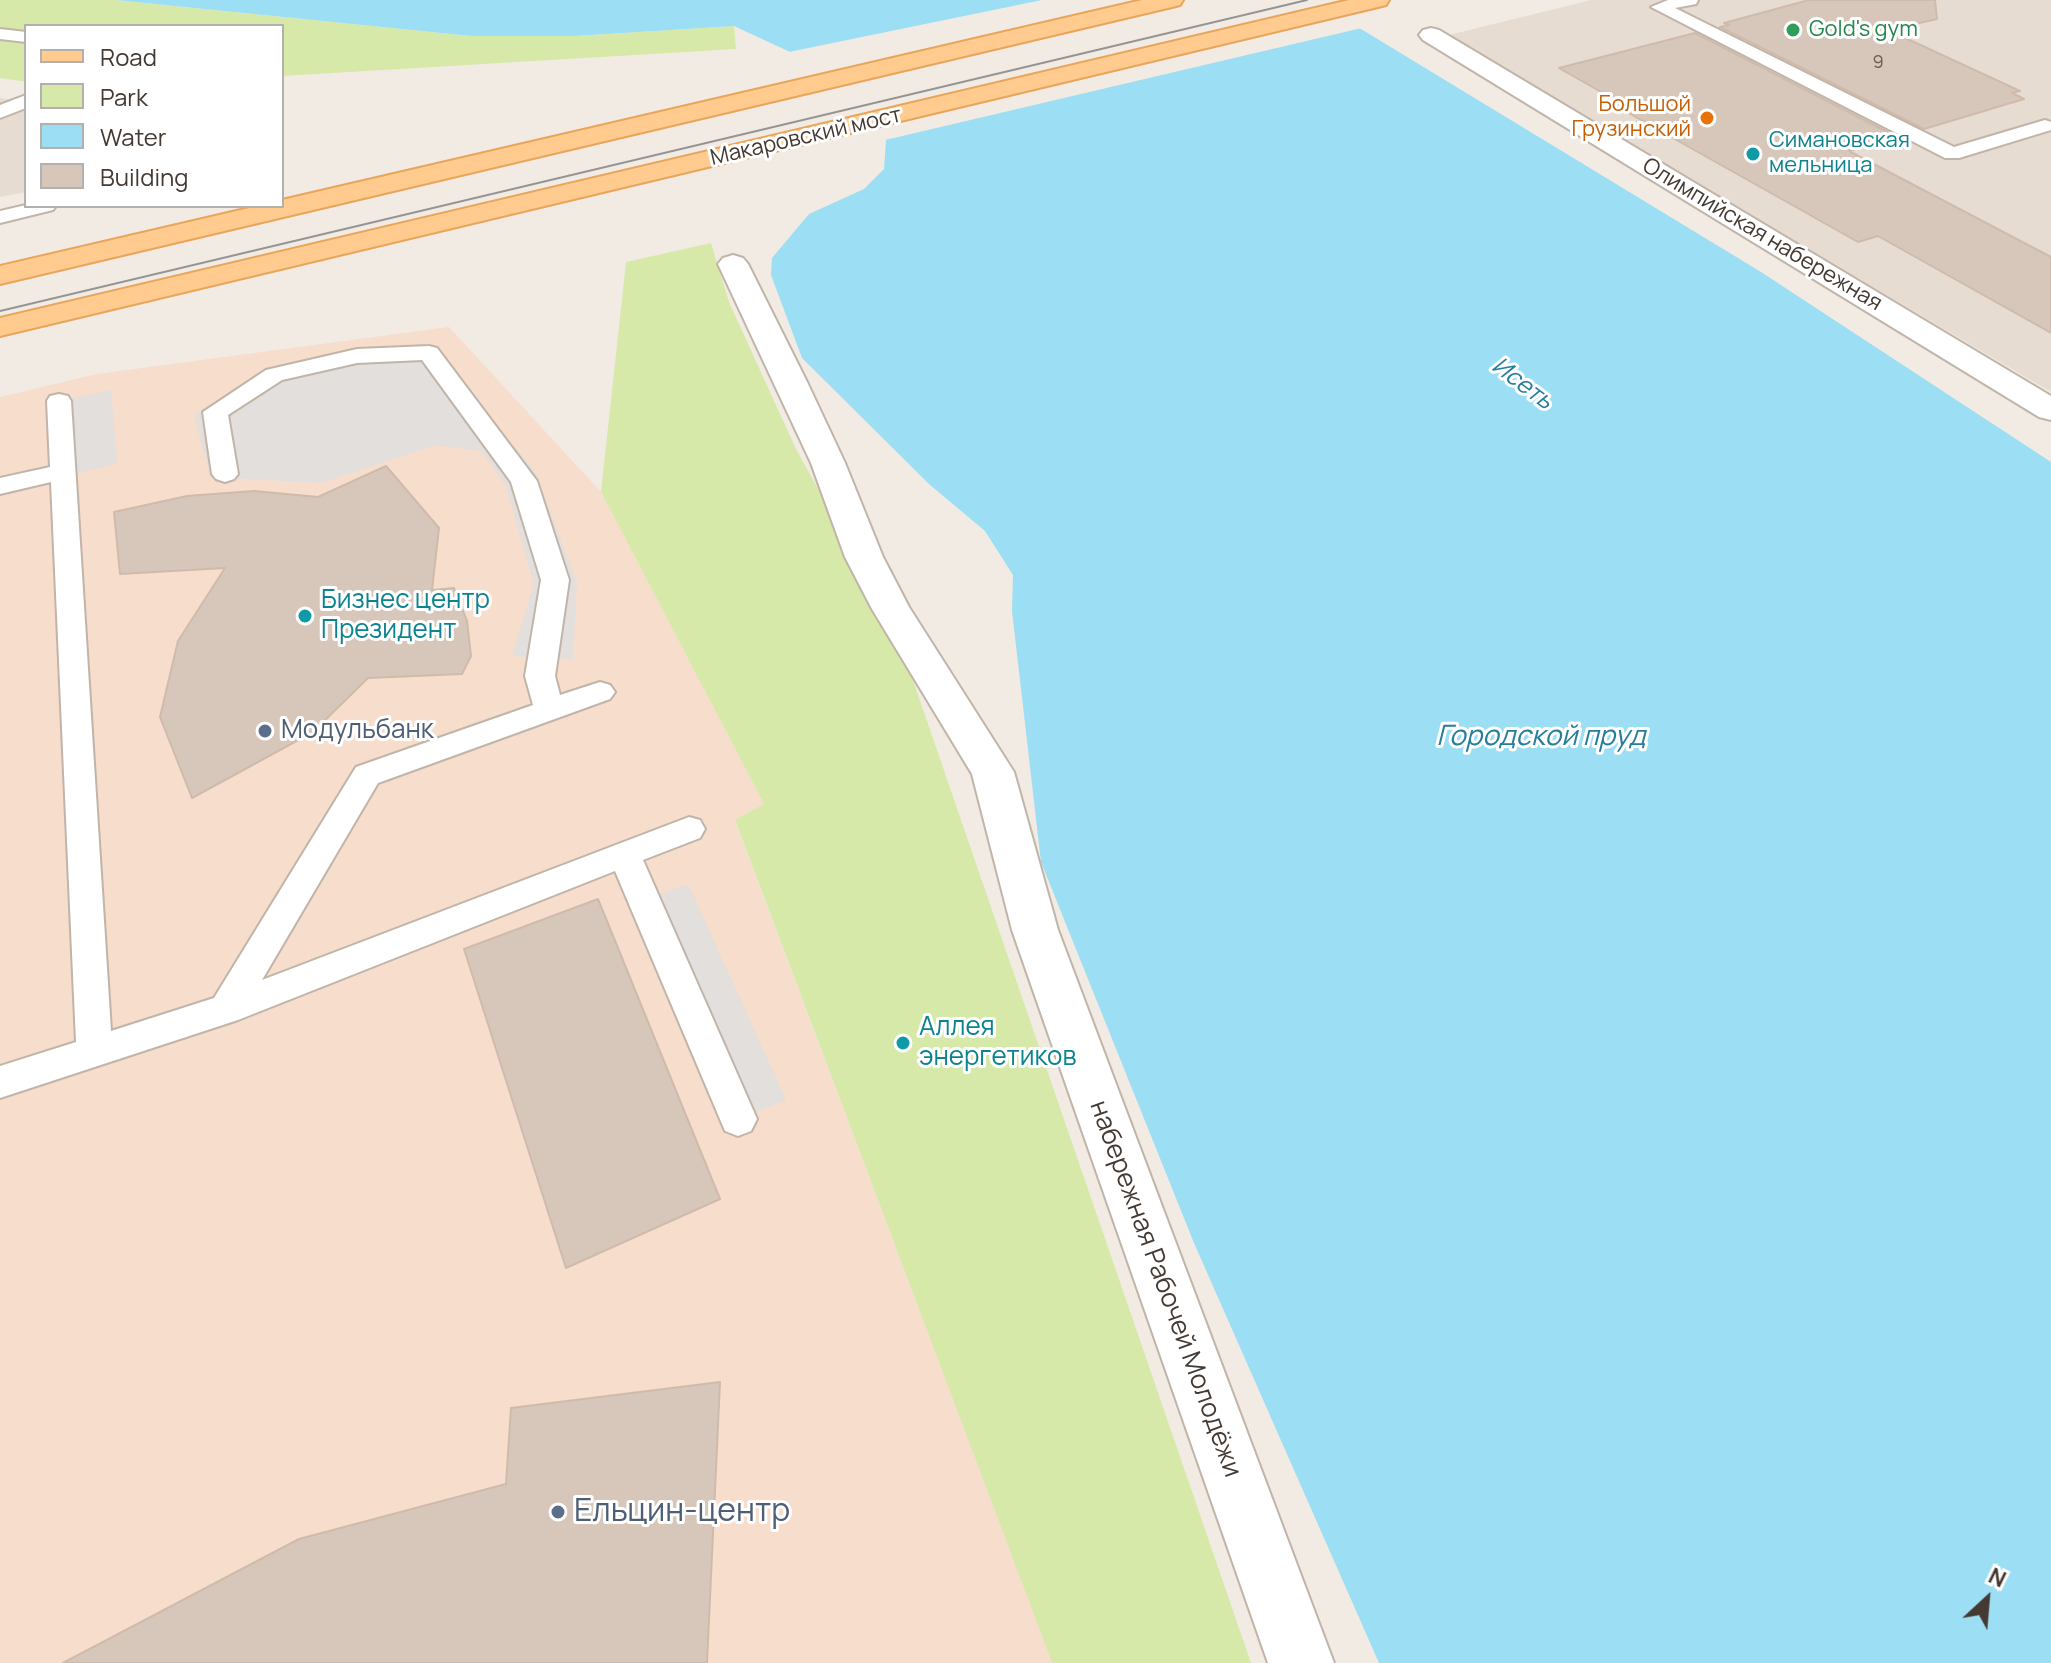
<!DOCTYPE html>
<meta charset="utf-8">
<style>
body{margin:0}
#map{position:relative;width:2051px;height:1663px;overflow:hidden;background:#f2ebe3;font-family:Manrope,sans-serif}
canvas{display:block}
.legend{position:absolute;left:24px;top:24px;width:260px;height:184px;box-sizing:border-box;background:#fff;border:2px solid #b4b0ad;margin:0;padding:10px 14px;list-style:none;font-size:24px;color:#443a33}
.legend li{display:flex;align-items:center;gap:16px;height:40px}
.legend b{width:40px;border:2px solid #b4b0ad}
.north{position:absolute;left:1947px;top:1559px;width:80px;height:80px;-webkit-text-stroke:6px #fff;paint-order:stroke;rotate:26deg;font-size:22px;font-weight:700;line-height:32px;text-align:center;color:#443a33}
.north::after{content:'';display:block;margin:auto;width:28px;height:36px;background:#443a33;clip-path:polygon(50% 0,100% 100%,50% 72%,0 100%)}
</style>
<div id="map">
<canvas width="2051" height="1663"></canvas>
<ul class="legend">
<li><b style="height:10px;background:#ffcb8f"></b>Road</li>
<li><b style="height:22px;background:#d7e9a9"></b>Park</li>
<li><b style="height:22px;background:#9cdef3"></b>Water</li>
<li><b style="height:22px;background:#d7c7bb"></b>Building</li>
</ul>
<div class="north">N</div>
</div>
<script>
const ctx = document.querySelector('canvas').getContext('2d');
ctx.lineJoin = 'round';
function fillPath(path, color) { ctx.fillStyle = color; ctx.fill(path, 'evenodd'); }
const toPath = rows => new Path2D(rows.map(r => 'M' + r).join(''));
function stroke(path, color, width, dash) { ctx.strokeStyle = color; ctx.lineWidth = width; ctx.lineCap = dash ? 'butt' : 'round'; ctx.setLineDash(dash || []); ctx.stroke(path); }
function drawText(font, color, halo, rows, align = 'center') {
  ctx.font = font + ' Manrope,sans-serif'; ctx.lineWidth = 6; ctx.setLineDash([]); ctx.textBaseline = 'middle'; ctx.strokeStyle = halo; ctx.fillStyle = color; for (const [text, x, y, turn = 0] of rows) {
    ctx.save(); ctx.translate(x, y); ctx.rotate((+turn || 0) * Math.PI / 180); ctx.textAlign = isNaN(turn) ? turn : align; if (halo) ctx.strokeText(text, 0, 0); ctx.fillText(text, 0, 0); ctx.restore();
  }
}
const residential = toPath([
 [1591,0,2051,0,2051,392,1445,36],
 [0,98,26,102,26,192,0,197]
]);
const commercial = toPath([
 [449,327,601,492,764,804,735,821,1052,1663,0,1663,0,397,97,374]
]);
const green = toPath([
 [0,0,116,0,471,36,575,36,734,26,736,49,282,76,282,26,26,26,26,81,21,81,0,78],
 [711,243,729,302,796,449,895,628,1251,1663,1052,1663,735,820,764,804,601,492,626,262]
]);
const parking = toPath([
 [432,349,535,471,577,583,573,659,512,656,534,584,506,486,481,451,436,445,321,483,211,477,194,415,274,369],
 [111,390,117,464,63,476,59,401],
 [688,884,786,1100,753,1113,658,895]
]);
const water = toPath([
 [116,0,1322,0,1361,29,1761,272,2051,462,2051,1663,1379,1663,1194,1243,1041,862,1012,611,1013,575,985,531,929,484,802,358,771,275,772,258,809,214,864,189,884,169,886,140,790,52,734,26,575,36,471,36]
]);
const pier = toPath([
 [1042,0,1329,0,1366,27,881,141,784,53]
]);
const building = toPath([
 [1809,0,1935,0,1937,19,1888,30,2020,91,2012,93,2024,99,1924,129,1720,27,1729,25,1724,23,1809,0],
 [1695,33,1897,137,1849,151,2051,257,2051,333,1878,236,1858,242,1625,111,1631,109,1559,68,1695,33],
 [386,466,439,528,432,590,454,588,467,621,471,656,462,674,368,678,313,732,192,798,160,717,178,641,225,568,120,574,114,512,187,496,254,491,318,497,386,466],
 [598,899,720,1199,566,1268,464,949,598,899],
 [720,1382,707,1663,63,1663,299,1539,506,1484,511,1408,720,1382]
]);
const service = toPath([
 [1668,0,1698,0,1696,4,1675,8,1954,147,2045,120,2051,122,2051,130,1959,158,1945,158,1651,7,1668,0],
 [0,29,26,32,26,42,0,39,0,29],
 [26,95,26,108,0,118,0,105,26,95],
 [26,205,56,206,53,210,0,223,0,211,26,205],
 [429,346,437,348,537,481,569,580,555,676,560,695,600,682,610,685,615,692,610,699,378,783,262,980,689,817,700,820,705,829,700,838,643,860,757,1119,751,1131,738,1136,725,1131,615,871,238,1020,0,1098,0,1066,76,1042,51,482,0,494,0,478,50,467,47,401,50,396,59,394,68,396,71,401,111,1031,214,998,356,767,533,705,525,676,541,580,511,482,422,360,357,363,282,380,228,415,238,474,234,479,225,482,216,479,212,474,203,412,266,370,357,349,429,346]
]);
const pedestrian = toPath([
 [1431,28,1439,30,2051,396,2051,420,2039,417,1423,40,1419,35,1423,30,1431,28],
 [733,255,743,258,748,264,808,384,845,463,883,557,909,607,1014,772,1058,930,1334,1663,1268,1663,1012,930,972,774,872,609,845,557,811,463,718,264,723,258,733,255]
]);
const primary = toPath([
 [1142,0,1183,0,1180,5,1172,7,0,284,0,266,258,206,282,206,282,200,1142,0],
 [1349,0,1389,0,1386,5,1378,7,0,336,0,318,1349,0]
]);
const tram = toPath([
 [0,311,1307,0]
]);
const markers = [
 [1793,30,8,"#2e9e5b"],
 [1707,118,8,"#e8710a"],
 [1753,154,8,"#0f9aa8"],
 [305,616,8,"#0f9aa8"],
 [265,731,8,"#5c6f8a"],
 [903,1043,8,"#0f9aa8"],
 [558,1512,8,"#5c6f8a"]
];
const farNumbernames = [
 ["9",1878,63]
];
const farLeisurenames = [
 ["Gold's gym",1809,30]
];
const farFoodnames = [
 ["Большой",1691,105],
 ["Грузинский",1691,130]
];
const farStreetnames = [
 ["Макаровский мост",806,137,-13],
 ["Олимпийская набережная",1762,235,31]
];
const farCulturenames = [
 ["Симановская",1769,141],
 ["мельница",1769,166]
];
const farWaternames = [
 ["Исеть",1522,384,37]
];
const cultureNames = [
 ["Бизнес центр",321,601],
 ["Президент",321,631],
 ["Аллея",919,1028],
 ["энергетиков",919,1058]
];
const serviceNames = [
 ["Модульбанк",281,731]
];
const streetNames = [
 ["набережная Рабочей Молодёжи",1165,1289,70]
];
const waterNames = [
 ["Городской пруд",1541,737]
];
const nearServicenames = [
 ["Ельцин-центр",574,1512]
];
fillPath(residential, '#e7dcd1');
fillPath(commercial, '#f6ddcc');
fillPath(green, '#d7e9a9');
fillPath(parking, '#e2dfdc');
fillPath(water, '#9cdef3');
fillPath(pier, '#f2ebe3');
fillPath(building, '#d7c7bb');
stroke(building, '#cfbbab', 2);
stroke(service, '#c1b4a8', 4);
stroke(pedestrian, '#c1b4a8', 4);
stroke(primary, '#e8a55b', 4);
fillPath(service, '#fff');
fillPath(pedestrian, '#fff');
fillPath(primary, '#ffcb8f');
stroke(tram, '#949494', 2);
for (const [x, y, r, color] of markers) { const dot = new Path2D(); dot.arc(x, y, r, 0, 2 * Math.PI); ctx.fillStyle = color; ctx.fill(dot); stroke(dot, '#fff', 3); }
drawText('18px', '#695d55', null, farNumbernames);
drawText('22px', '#27864d', '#fff', farLeisurenames, 'left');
drawText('22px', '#c56008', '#fff', farFoodnames, 'right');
drawText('22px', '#443a33', '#fff', farStreetnames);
drawText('22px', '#0d838f', '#fff', farCulturenames, 'left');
drawText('italic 24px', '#257e9c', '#fff', farWaternames);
drawText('26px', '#0d838f', '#fff', cultureNames, 'left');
drawText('26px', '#4e5e75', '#fff', serviceNames, 'left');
drawText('26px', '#443a33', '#fff', streetNames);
drawText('italic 28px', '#257e9c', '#fff', waterNames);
drawText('32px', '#4e5e75', '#fff', nearServicenames, 'left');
</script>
